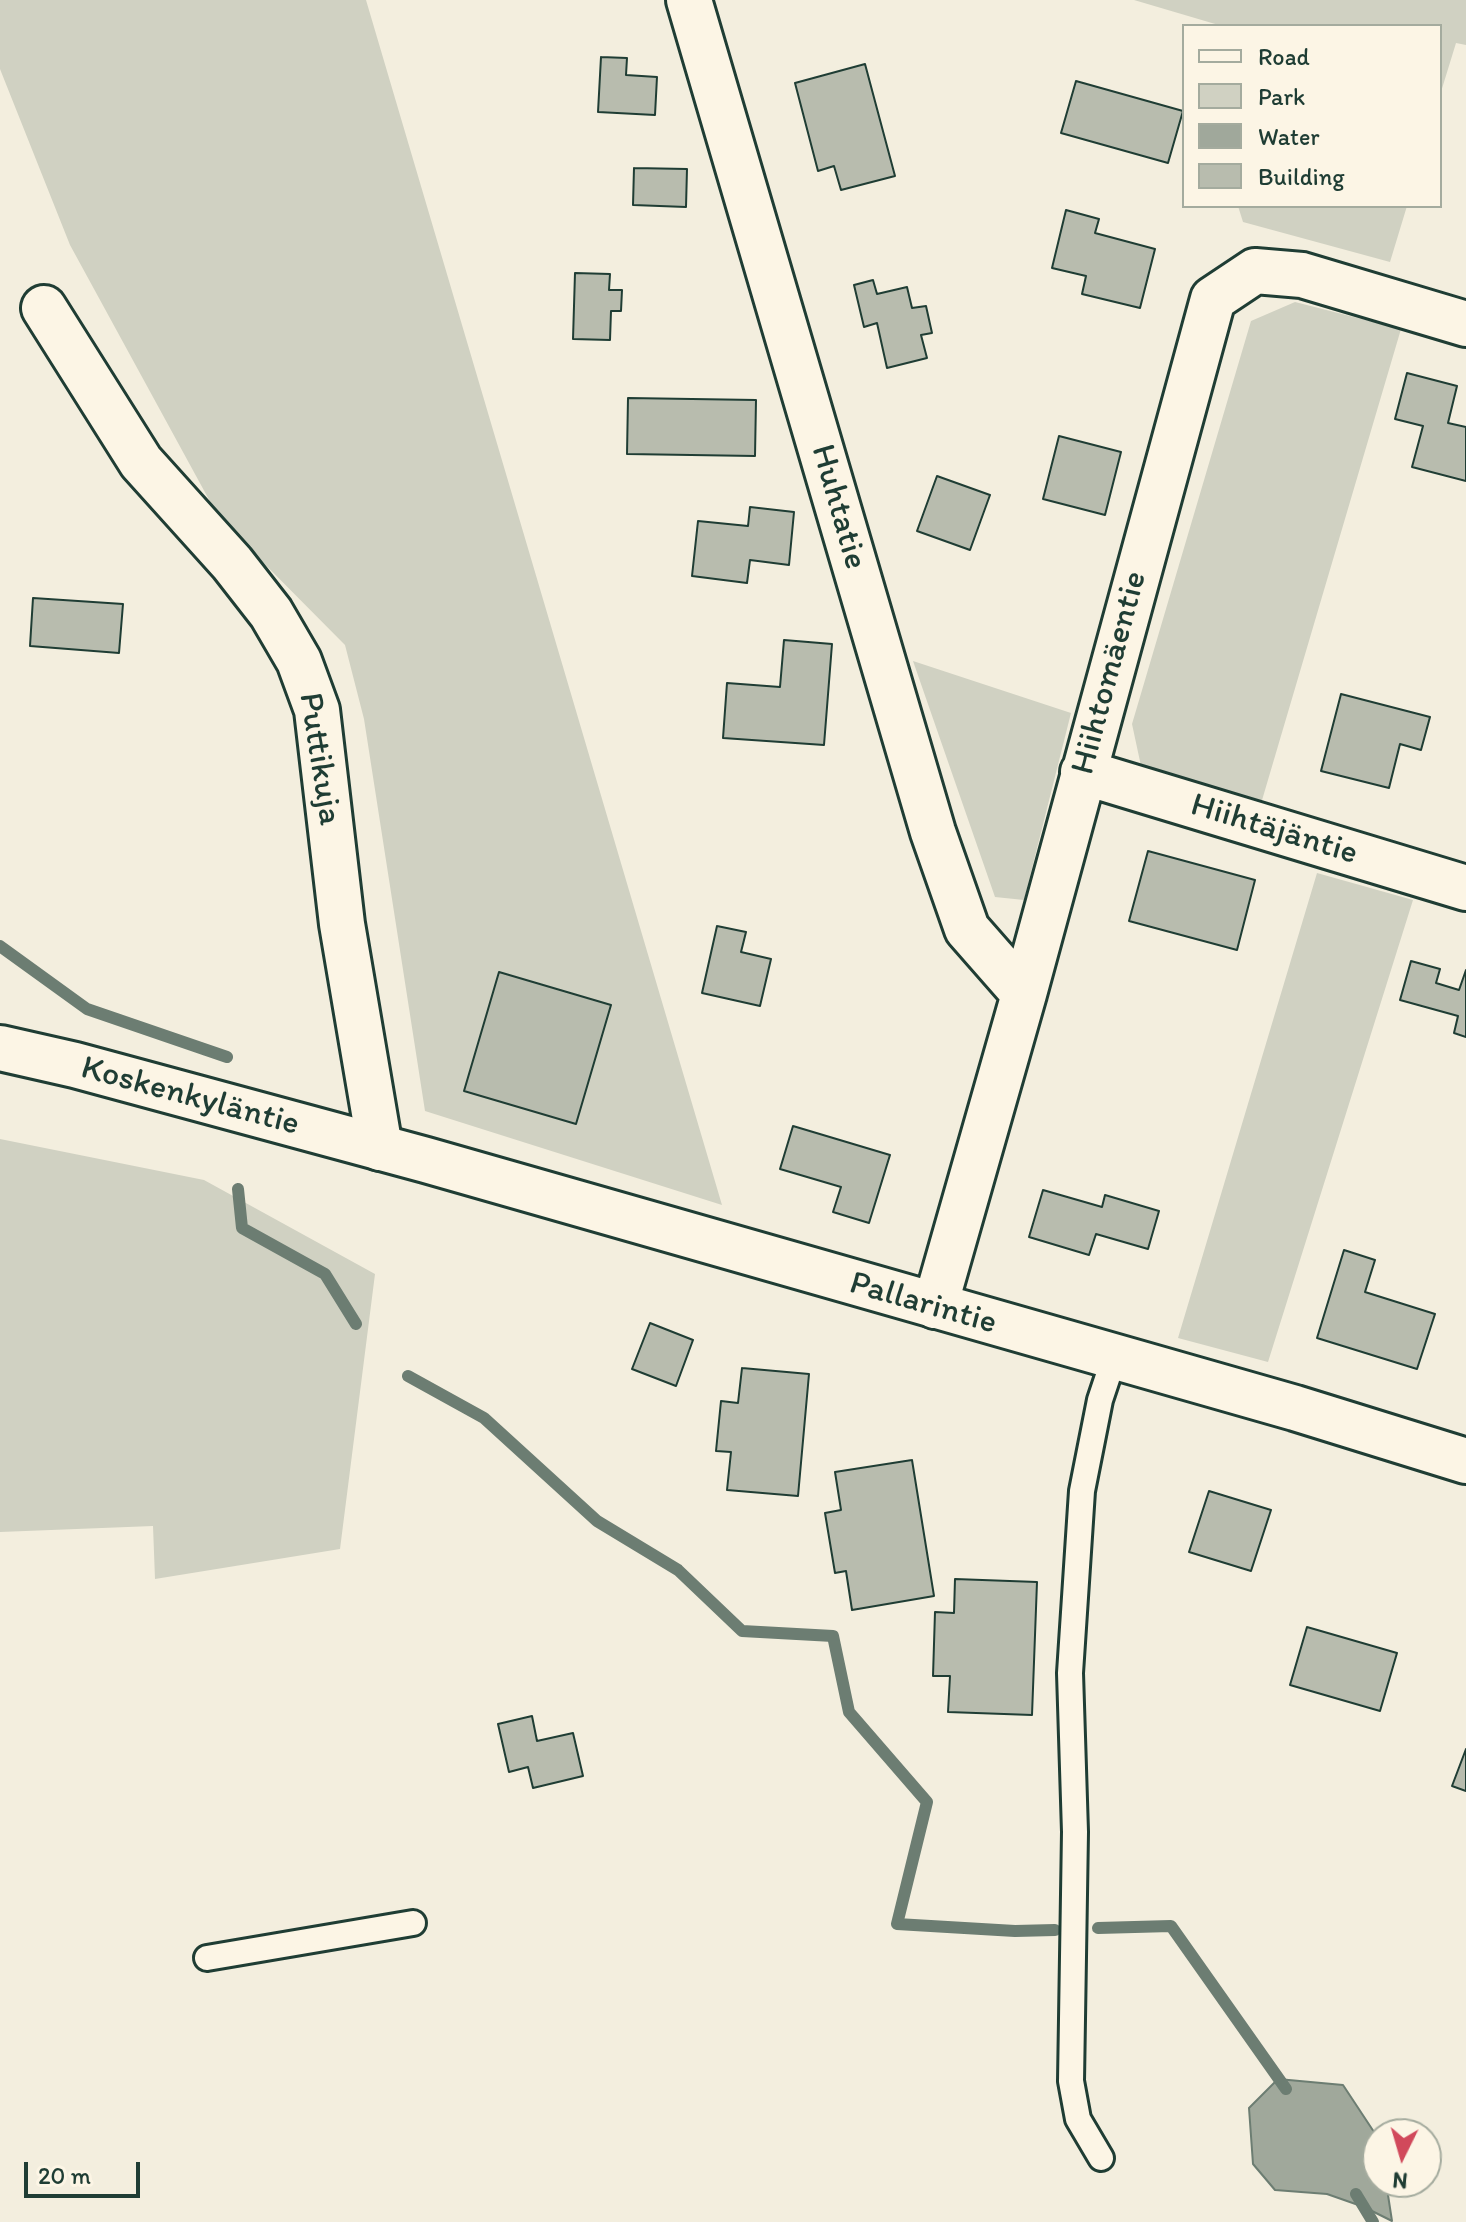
<!DOCTYPE html>
<meta charset="utf-8">
<style>
body{margin:0}
#map{position:relative;width:1466px;height:2222px;overflow:hidden;background:#f3eede;font-family:Itim,sans-serif}
canvas{display:block}
.legend{position:absolute;left:1182px;top:24px;width:260px;height:184px;box-sizing:border-box;background:#fcf5e5;border:2px solid #a4ab9e;margin:0;padding:10px 14px;list-style:none;font-size:24px;color:#1f3d34}
.legend li{display:flex;align-items:center;gap:16px;height:40px}
.legend b{width:40px;border:2px solid #a4ab9e}
.north{position:absolute;left:1362px;top:2118px;width:80px;height:80px;box-sizing:border-box;background:#fcf5e5;border:2px solid #a4ab9e;border-radius:50%;rotate:185deg;font-size:22px;font-weight:700;line-height:32px;text-align:center;color:#1f3d34}
.north::after{content:'';display:block;margin:auto;width:28px;height:36px;background:#d1495b;clip-path:polygon(50% 0,100% 100%,50% 72%,0 100%)}
.scale{position:absolute;left:24px;top:2162px;width:116px;height:36px;box-sizing:border-box;border:4px solid #1f3d34;border-top:0;padding-left:10px;font-size:24px;line-height:28px;white-space:nowrap;color:#1f3d34;-webkit-text-stroke:6px #fcf5e5;paint-order:stroke}
</style>
<div id="map">
<canvas width="1466" height="2222"></canvas>
<ul class="legend">
<li><b style="height:10px;background:#fcf5e5"></b>Road</li>
<li><b style="height:22px;background:#d0d1c2"></b>Park</li>
<li><b style="height:22px;background:#a0a89b"></b>Water</li>
<li><b style="height:22px;background:#b8bcae"></b>Building</li>
</ul>
<div class="north">N</div>
<div class="scale">20 m</div>
</div>
<script>
const ctx = document.querySelector('canvas').getContext('2d');
ctx.lineJoin = 'round';
function fillPath(path, color) { ctx.fillStyle = color; ctx.fill(path, 'evenodd'); }
const toPath = rows => new Path2D(rows.map(r => 'M' + r).join(''));
function stroke(path, color, width, dash) { ctx.strokeStyle = color; ctx.lineWidth = width; ctx.lineCap = dash ? 'butt' : 'round'; ctx.setLineDash(dash || []); ctx.stroke(path); }
function drawText(font, color, halo, rows, align = 'center') {
  ctx.font = font + ' Itim,sans-serif'; ctx.lineWidth = 8; ctx.setLineDash([]); ctx.textBaseline = 'middle'; ctx.strokeStyle = halo; ctx.fillStyle = color; for (const [text, x, y, turn = 0] of rows) {
    ctx.save(); ctx.translate(x, y); ctx.rotate((+turn || 0) * Math.PI / 180); ctx.textAlign = isNaN(turn) ? turn : align; if (halo) ctx.strokeText(text, 0, 0); ctx.fillText(text, 0, 0); ctx.restore();
  }
}
const green = toPath([
 [0,0,366,0,722,1205,425,1111,364,719,345,645,219,518,70,245,0,69],
 [1134,0,1466,0,1466,45,1456,43,1440,95,1440,26,1222,26],
 [1238,206,1407,206,1390,262,1243,222],
 [1295,302,1401,329,1260,807,1141,766,1132,724,1251,321],
 [913,661,1071,713,1024,900,995,897],
 [1317,873,1413,900,1268,1362,1178,1338],
 [0,1139,204,1180,375,1274,340,1549,155,1579,153,1526,0,1532]
]);
const water = toPath([
 [1278,2079,1343,2085,1378,2138,1378,2182,1386,2182,1392,2221,1364,2207,1327,2194,1275,2190,1253,2164,1249,2108,1278,2079]
]);
const stream = toPath([
 [0,946,87,1009,227,1057],
 [238,1189,242,1228,325,1274,356,1324],
 [408,1376,484,1418,597,1521,678,1570,742,1631,833,1636,849,1712,927,1802,897,1924,1015,1931,1055,1930],
 [1098,1928,1171,1926,1286,2089],
 [1356,2194,1373,2222]
]);
const building = toPath([
 [601,57,627,58,626,75,657,77,655,115,598,112,601,57],
 [865,64,895,176,841,190,834,166,818,171,795,83,865,64],
 [1076,81,1183,111,1168,163,1061,133,1076,81],
 [634,168,687,169,686,207,633,205,634,168],
 [1066,210,1099,219,1095,233,1155,249,1140,308,1082,294,1086,276,1052,268,1066,210],
 [575,273,610,274,609,290,622,290,621,311,611,311,610,340,573,339,575,273],
 [873,280,877,294,907,287,912,308,926,306,932,333,921,335,927,358,887,368,877,323,864,327,854,285,873,280],
 [1407,373,1457,386,1448,423,1466,427,1466,481,1412,467,1423,426,1395,419,1407,373],
 [628,398,756,400,755,456,627,454,628,398],
 [1059,436,1121,452,1105,515,1043,499,1059,436],
 [937,476,990,495,970,550,917,531,937,476],
 [750,507,794,512,789,565,750,560,747,583,692,576,698,521,748,526,750,507],
 [33,598,123,604,119,653,30,646,33,598],
 [784,640,832,644,824,745,723,738,727,683,780,687,784,640],
 [1341,694,1430,717,1421,750,1400,744,1389,788,1321,771,1341,694],
 [1148,851,1255,880,1237,950,1129,921,1148,851],
 [717,926,746,932,741,952,771,959,760,1006,702,993,717,926],
 [1411,961,1440,969,1436,983,1459,990,1466,970,1466,1037,1454,1033,1458,1016,1400,1000,1411,961],
 [499,972,611,1005,576,1124,464,1091,499,972],
 [793,1126,890,1155,869,1223,833,1212,841,1187,780,1169,793,1126],
 [1043,1190,1102,1207,1105,1195,1159,1211,1148,1249,1096,1234,1089,1255,1029,1237,1043,1190],
 [1344,1250,1375,1260,1365,1292,1435,1314,1417,1369,1317,1338,1344,1250],
 [650,1323,693,1340,676,1386,632,1369,650,1323],
 [742,1368,809,1374,798,1496,727,1490,731,1452,716,1451,721,1401,738,1403,742,1368],
 [912,1460,934,1596,852,1610,846,1571,835,1573,825,1513,841,1510,835,1472,912,1460],
 [1209,1491,1271,1510,1251,1571,1189,1552,1209,1491],
 [955,1579,1037,1582,1032,1715,948,1712,950,1676,933,1676,935,1612,954,1613,955,1579],
 [1307,1627,1397,1653,1380,1711,1290,1685,1307,1627],
 [532,1716,537,1741,573,1733,583,1776,533,1788,528,1767,509,1772,498,1724,532,1716],
 [1466,1749,1466,1791,1452,1786,1466,1749]
]);
const service = toPath([
 [207,1958,413,1923],
 [1101,2158,1078,2119,1071,2081,1075,1832,1070,1673,1082,1491,1100,1400,1114,1358]
]);
const minor = toPath([
 [689,0,933,832,967,929,1024,994],
 [44,308,141,462,232,563,271,613,299,661,317,710,342,924,380,1148],
 [1083,772,1466,888],
 [935,1306,1024,994,1213,299,1255,271,1302,275,1466,324]
]);
const tertiary = toPath([
 [0,1048,75,1065,426,1160,1295,1408,1466,1461]
]);
const streetNames = [
 ["Huhtatie",838,507,74],
 ["Hiihtomäentie",1110,673,-75],
 ["Puttikuja",319,759,81],
 ["Hiihtäjäntie",1274,830,17],
 ["Koskenkyläntie",190,1097,15],
 ["Pallarintie",923,1304,16]
];
fillPath(green, '#d0d1c2');
fillPath(water, '#a0a89b');
stroke(water, '#6c7d72', 2);
stroke(stream, '#6c7d72', 12);
fillPath(building, '#b8bcae');
stroke(building, '#1f3d34', 2);
stroke(service, '#1f3d34', 30);
stroke(minor, '#1f3d34', 50);
stroke(tertiary, '#1f3d34', 50);
stroke(service, '#fcf5e5', 24);
stroke(minor, '#fcf5e5', 44);
stroke(tertiary, '#fcf5e5', 44);
drawText('34px', '#1f3d34', '#fcf5e5', streetNames);
</script>
